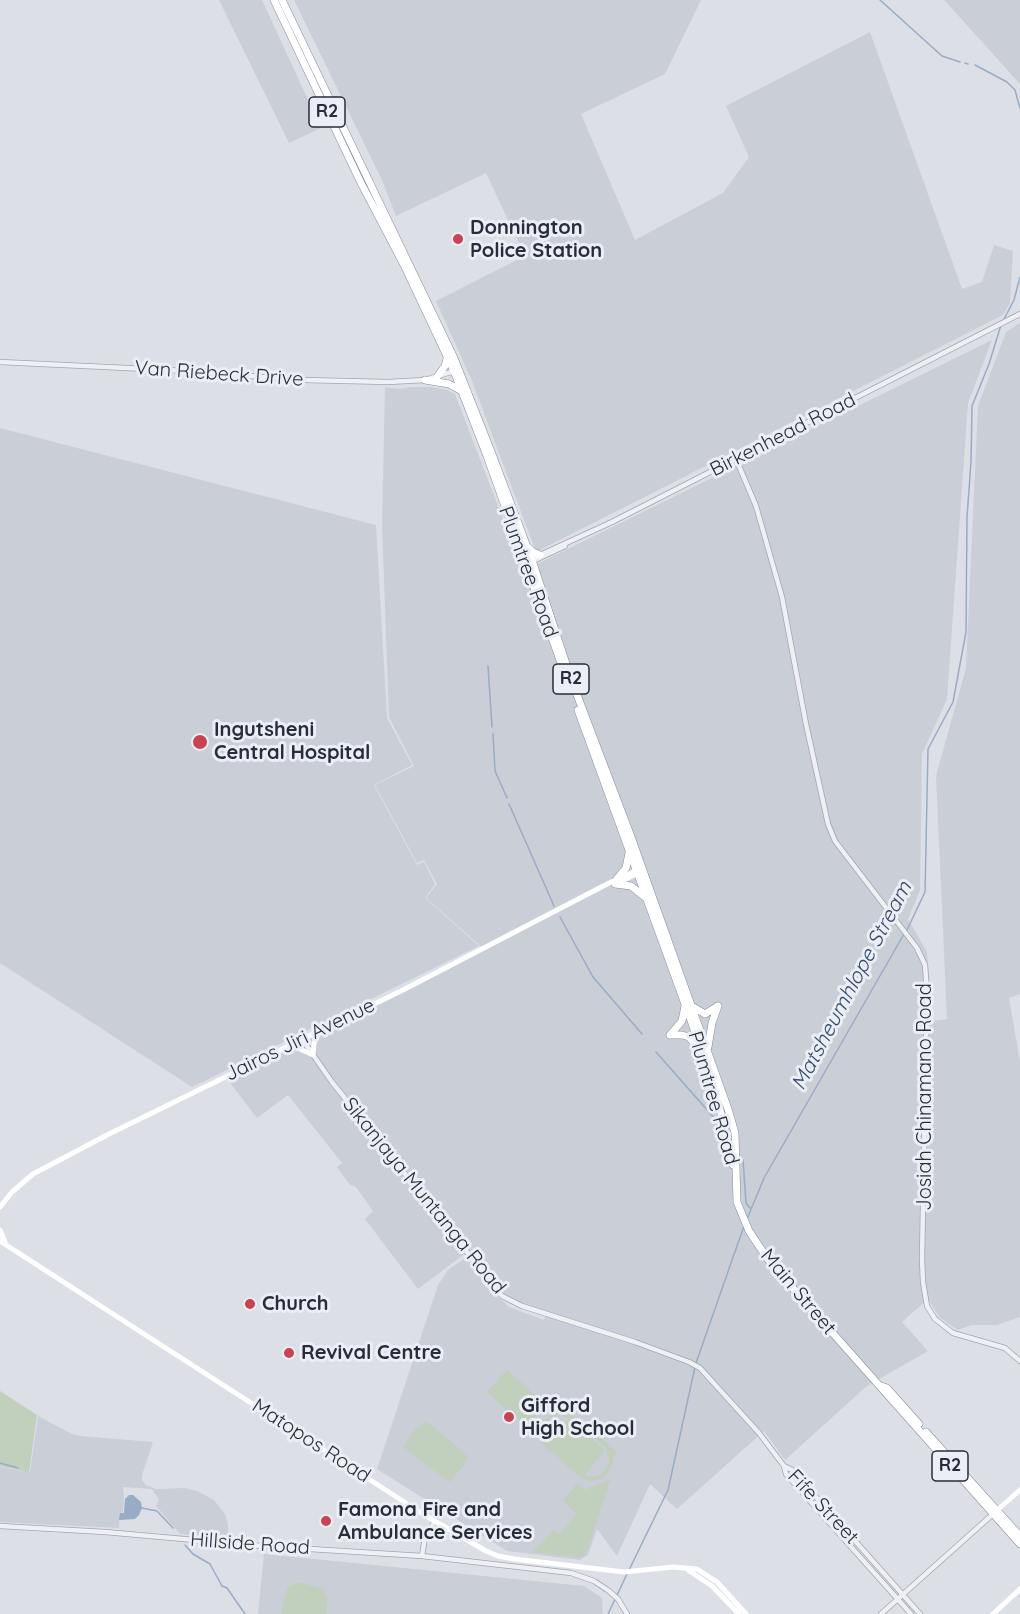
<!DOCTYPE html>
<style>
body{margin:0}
canvas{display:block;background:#dcdfe6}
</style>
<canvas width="1020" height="1614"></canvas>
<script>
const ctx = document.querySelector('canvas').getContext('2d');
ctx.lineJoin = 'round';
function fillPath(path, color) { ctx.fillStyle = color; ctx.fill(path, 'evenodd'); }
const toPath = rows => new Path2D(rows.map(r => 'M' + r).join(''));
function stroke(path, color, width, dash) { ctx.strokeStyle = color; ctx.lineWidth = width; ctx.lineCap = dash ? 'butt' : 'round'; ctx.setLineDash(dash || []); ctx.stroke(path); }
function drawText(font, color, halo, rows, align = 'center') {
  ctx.font = font + ' Quicksand,sans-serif'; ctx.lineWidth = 6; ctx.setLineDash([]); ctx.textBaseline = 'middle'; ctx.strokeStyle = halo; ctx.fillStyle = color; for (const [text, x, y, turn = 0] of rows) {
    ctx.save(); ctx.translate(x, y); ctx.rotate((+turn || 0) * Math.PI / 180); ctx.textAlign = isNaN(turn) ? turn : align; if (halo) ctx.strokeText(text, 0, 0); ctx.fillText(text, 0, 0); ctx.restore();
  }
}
const built = toPath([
 [219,0,262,0,321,128,289,143],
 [294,0,701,0,665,74,581,114,635,240,723,193,749,157,726,106,870,32,962,289,982,282,994,245,1013,251,1010,303,1003,315,536,552,472,381,436,301,525,256,486,173,396,216,382,180],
 [944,0,1020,0,1020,84,946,2],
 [1020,323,1020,994,1009,998,1020,1062,1020,1317,997,1325,971,1325,958,1330,940,1318,928,1299,902,1322,928,1351,867,1386,785,1460,764,1431,677,1509,650,1484,617,1556,597,1529,588,1555,580,1560,507,1551,377,1469,438,1285,448,1270,464,1259,468,1260,497,1296,509,1307,544,1320,547,1313,526,1307,502,1294,467,1252,418,1289,365,1219,373,1211,356,1187,350,1185,337,1167,342,1163,288,1095,257,1118,228,1080,485,950,426,898,437,884,424,860,417,863,375,785,414,766,389,717,382,525,385,387,398,389,411,387,432,387,447,390,455,394,523,571,992,340,968,403,947,699,922,754,920,890,908,919,927,952,933,1021,947,1019,936,776,966,668,978,406,1006,332],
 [0,428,376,525,387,718,412,765,374,785,417,865,424,862,435,884,425,898,479,946,192,1087,0,963],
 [38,1416,72,1434,80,1436,153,1442,142,1475,142,1480,146,1485,156,1489,185,1488,197,1491,214,1500,225,1514,228,1525,229,1539,180,1534,156,1506,159,1500,152,1489,123,1487,124,1499,123,1512,120,1513,119,1528,0,1522,0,1467,30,1472],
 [264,1554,584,1586,602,1598,603,1614,258,1614]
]);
const green = toPath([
 [507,1370,546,1405,526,1427,487,1392],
 [0,1391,37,1415,29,1472,0,1466],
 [568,1410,617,1452,615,1456,613,1455,613,1462,609,1472,601,1479,591,1481,581,1478,542,1444,539,1434,543,1421,552,1414],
 [559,1415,570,1418,606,1448,609,1462,602,1474,594,1477,584,1476,605,1450,569,1419,546,1444,543,1434,545,1425,550,1418],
 [426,1421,468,1456,465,1464,449,1482,403,1447,416,1429],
 [611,1479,586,1554,578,1557,533,1552,554,1530,559,1534,577,1514,563,1501,577,1484,584,1490],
 [298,1582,323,1589,327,1598,326,1614,281,1614,288,1587]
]);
const water = toPath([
 [129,1495,133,1495,141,1502,142,1508,139,1515,135,1519,119,1520,120,1513,124,1513,125,1499]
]);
const stream = toPath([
 [880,0,942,56,960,62],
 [965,63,968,64],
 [975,65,1007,82,1015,90,1020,108],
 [1003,321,1014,300,1020,277],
 [488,666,492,727],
 [493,734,495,771,507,798],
 [509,804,554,906],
 [560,917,593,977,642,1034],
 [907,930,925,892,928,749,953,702,966,632,967,517,971,462,972,406,989,364,1001,325],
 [656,1052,716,1120,722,1134],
 [743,1160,746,1203,751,1209],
 [747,1219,764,1178,904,934],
 [696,1363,744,1226],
 [0,1463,18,1468],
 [142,1508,157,1511,173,1528],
 [185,1545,193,1554,210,1564,222,1586,227,1588,245,1614],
 [629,1570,668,1490,695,1367],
 [608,1614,627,1574]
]);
const tertiary = toPath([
 [0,362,169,370,303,380,388,382,425,380,454,371],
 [736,459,756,506,782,597,806,724,828,824,835,841,917,948,925,965,927,992,922,1259,923,1282,927,1306,935,1319,953,1333,1005,1348,1020,1361],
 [532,560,540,555,612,522,1020,314],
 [535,560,565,546],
 [302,1039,332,1082,502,1296,522,1306,635,1342,689,1362,700,1368,759,1433,784,1466,786,1474,911,1614],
 [784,1466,792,1470,920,1614],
 [0,1526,105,1532,262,1546,422,1556,571,1573,594,1581,609,1591,618,1599,627,1614],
 [422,1556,425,1537,435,1521],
 [881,1614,993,1514]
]);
const secondary = toPath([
 [616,884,638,873],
 [287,1047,298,1048,313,1055,314,1043,321,1028],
 [0,1207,12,1192,33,1174,109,1134,403,990,611,882,633,872,638,873],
 [0,1230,5,1242],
 [0,1241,426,1516,486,1551,498,1556,514,1559,624,1572,673,1567,697,1569,717,1582,746,1614],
 [994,1513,1020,1490],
 [688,1570,712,1586,739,1614],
 [993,1614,1020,1589]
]);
const trunk = toPath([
 [274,0,361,183,405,267,454,371,487,456,565,674],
 [282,0,454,358,492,454,532,560,571,679,630,834,728,1109,735,1133,737,1202,749,1231,767,1258,782,1276,1020,1544],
 [437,377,445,366,447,359],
 [425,380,449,384,460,390],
 [528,547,533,552,540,555],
 [578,710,693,1026,718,1101,733,1165],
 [616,880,626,868,629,853],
 [615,884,631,886,646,898],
 [693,1007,705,1014,718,1006],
 [670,1035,682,1035,689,1037,697,1047],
 [670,1035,682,1021,685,1006],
 [708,1047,712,1023,718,1006],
 [881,1386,887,1388,919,1424],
 [926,1432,1020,1536]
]);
const markers = [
 [458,239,6,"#c84453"],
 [200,742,8,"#c84453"],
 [250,1304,6,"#c84453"],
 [289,1353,6,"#c84453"],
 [509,1417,6,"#c84453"],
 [326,1521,6,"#c84453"]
];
const shields = [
 [327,112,36],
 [571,679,36],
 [950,1466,36]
];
const shieldNames = [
 ["R2",327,112],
 ["R2",571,679],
 ["R2",950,1466]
];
const poiNames = [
 ["Donnington",470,228],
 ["Police Station",470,251],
 ["Ingutsheni",214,730],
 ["Central Hospital",214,753],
 ["Church",262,1304],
 ["Revival Centre",301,1353],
 ["Gifford",521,1406],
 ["High School",521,1429],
 ["Famona Fire and",338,1510],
 ["Ambulance Services",338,1533]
];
const streetNames = [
 ["Van Riebeck Drive",219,374,4],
 ["Birkenhead Road",783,435,-27],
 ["Plumtree Road",528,572,70],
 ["Jairos Jiri Avenue",300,1040,-26],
 ["Josiah Chinamano Road",925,1097,-90],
 ["Plumtree Road",713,1098,74],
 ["Sikanjaya Muntanga Road",424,1196,51],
 ["Main Street",798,1292,50],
 ["Matopos Road",311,1441,33],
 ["Fife Street",823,1507,47],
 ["Hillside Road",250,1544,4]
];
const waterNames = [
 ["Matsheumhlope Stream",852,986,-62]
];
fillPath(built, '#caced7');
fillPath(green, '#c1cfbd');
fillPath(water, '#98acc5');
stroke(stream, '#98acc5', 1.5);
stroke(tertiary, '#a2a6af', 6);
stroke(trunk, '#848c9b', 8);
stroke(tertiary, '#eef0f4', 4.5);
stroke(secondary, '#fff', 5);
stroke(trunk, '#fff', 7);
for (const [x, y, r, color] of markers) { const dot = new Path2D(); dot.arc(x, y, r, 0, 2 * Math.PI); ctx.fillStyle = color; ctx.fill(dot); stroke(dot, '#ebeef4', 2); }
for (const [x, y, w] of shields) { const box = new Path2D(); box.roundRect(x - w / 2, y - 15, w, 30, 4.5); ctx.fillStyle = '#ebeef4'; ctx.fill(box); stroke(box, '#272d3b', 1.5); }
drawText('bold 18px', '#272d3b', null, shieldNames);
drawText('bold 20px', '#272d3b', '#ebeef4', poiNames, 'left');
drawText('20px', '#272d3b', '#ebeef4', streetNames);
drawText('italic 21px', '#334a6d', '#ebeef4', waterNames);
</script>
